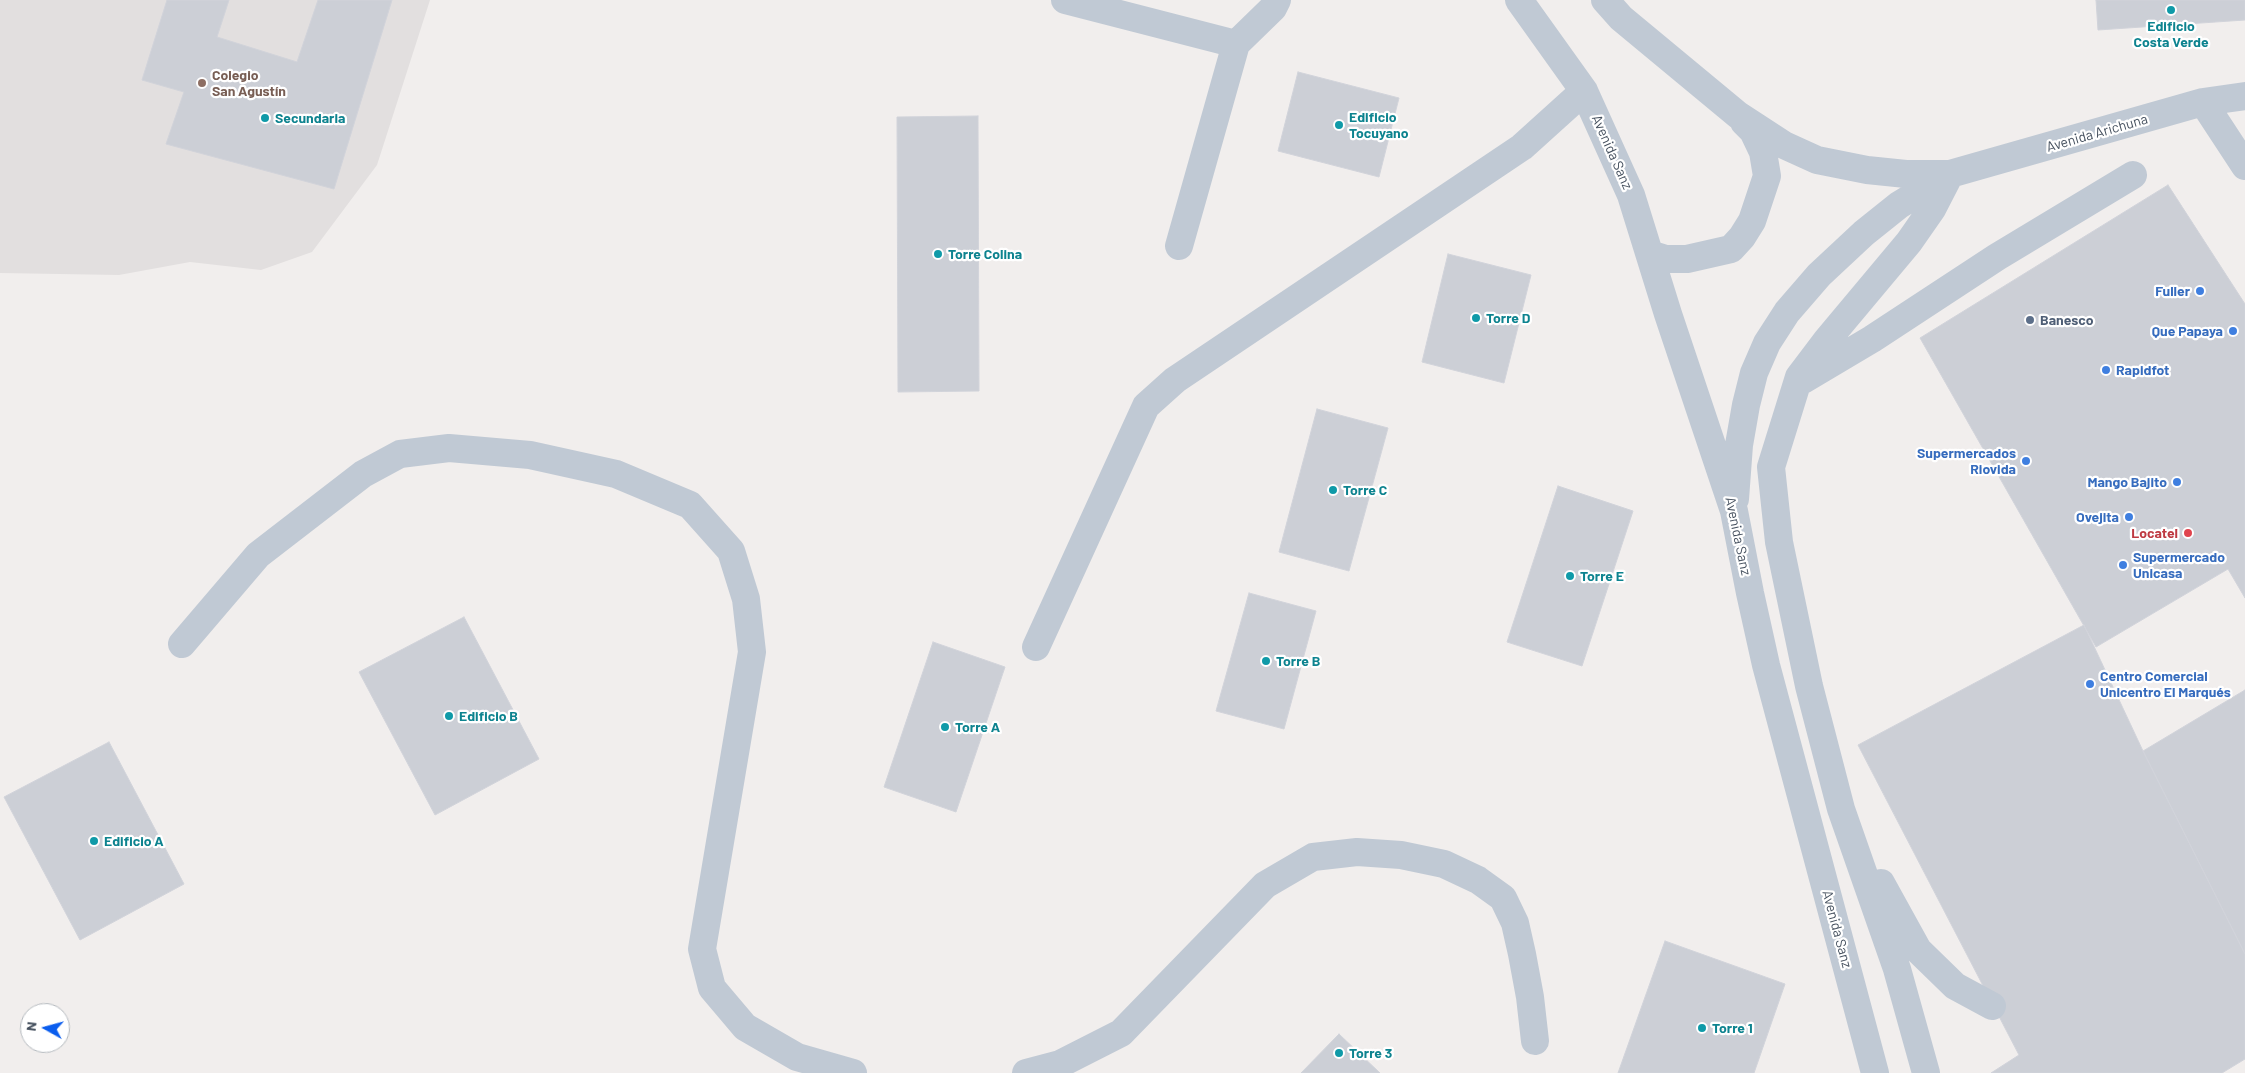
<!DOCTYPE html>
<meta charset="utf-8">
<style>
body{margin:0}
#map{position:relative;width:2245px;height:1073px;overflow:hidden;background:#f1eeed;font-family:Barlow,sans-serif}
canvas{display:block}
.north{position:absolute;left:20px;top:1003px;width:50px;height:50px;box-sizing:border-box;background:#fff;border:1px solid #b4b9be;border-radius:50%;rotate:277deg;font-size:14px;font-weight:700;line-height:20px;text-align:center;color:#444f5d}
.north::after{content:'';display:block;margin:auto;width:18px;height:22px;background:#0a5dee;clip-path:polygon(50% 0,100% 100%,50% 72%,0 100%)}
</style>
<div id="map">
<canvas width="2245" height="1073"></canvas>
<div class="north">N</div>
</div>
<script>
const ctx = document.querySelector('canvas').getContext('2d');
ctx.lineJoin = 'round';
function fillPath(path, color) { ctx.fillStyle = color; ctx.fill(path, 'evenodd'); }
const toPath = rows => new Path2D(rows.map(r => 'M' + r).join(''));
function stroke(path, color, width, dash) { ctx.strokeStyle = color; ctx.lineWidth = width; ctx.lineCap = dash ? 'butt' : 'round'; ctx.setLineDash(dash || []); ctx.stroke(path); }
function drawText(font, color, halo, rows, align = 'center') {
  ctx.font = font + ' Barlow,sans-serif'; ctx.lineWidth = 4.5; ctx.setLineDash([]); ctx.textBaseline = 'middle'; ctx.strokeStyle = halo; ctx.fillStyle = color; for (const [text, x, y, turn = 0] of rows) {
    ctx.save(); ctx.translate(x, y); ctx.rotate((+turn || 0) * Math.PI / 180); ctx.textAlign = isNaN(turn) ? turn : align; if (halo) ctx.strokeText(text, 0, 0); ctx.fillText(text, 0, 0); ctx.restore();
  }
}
const education = toPath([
 [0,0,430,0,377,165,312,252,261,270,190,262,119,275,0,273]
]);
const building = toPath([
 [167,0,229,0,217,37,297,62,318,0,392,0,334,189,166,144,184,92,142,80,167,0],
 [2096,0,2245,0,2245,20,2098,30,2096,0],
 [1298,72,1399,98,1379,177,1278,151,1298,72],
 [978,116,979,391,898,392,897,117,978,116],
 [2168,185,2245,304,2245,598,2228,569,2096,647,1920,338,2168,185],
 [1448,254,1531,275,1504,383,1422,362,1448,254],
 [1317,409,1388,428,1349,571,1279,552,1317,409],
 [1558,486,1633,511,1582,666,1507,642,1558,486],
 [1249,593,1316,611,1284,729,1216,711,1249,593],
 [464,617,539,759,435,815,359,672,464,617],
 [2084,625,2143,751,2245,954,2245,1059,2222,1073,1991,1073,2019,1055,1858,745,2084,625],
 [933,642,1005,667,956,812,884,787,933,642],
 [2245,690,2245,954,2143,751,2245,690],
 [109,742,184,884,80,940,4,797,109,742],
 [1665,941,1785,984,1754,1073,1618,1073,1665,941],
 [1339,1034,1380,1073,1301,1073,1339,1034]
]);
const minor = toPath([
 [1065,0,1236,44],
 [1519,0,1584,91,1631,195,1668,314,1734,511,1750,593,1766,665,1875,1073],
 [1605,0,1621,18,1738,115,1784,145,1817,160,1867,170,1906,174,1950,174,2203,102,2245,96],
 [2203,102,2245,166],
 [1179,246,1236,44,1273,8,1277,0],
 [1650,254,1666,259,1687,259,1731,249,1742,237,1752,221,1767,176,1763,152,1753,131,1744,122],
 [1803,380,1872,339,1997,257,2133,175],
 [1735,499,1739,445,1746,405,1754,373,1767,343,1787,312,1819,275,1864,233,1899,205,1950,174],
 [182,644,258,555,363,474,400,454,449,448,530,455,616,474,690,505,731,551,746,599,752,652,702,949,712,988,745,1027,797,1057,853,1073],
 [1036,647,1146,406,1175,380,1522,147,1584,91],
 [1881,883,1918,950,1955,986,1992,1006],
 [1026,1073,1060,1064,1121,1033,1265,885,1313,857,1357,852,1401,855,1444,864,1478,880,1503,898,1515,923,1522,954,1530,997,1535,1041],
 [1926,1073,1897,969,1841,809,1809,686,1779,542,1771,467,1799,377,1827,340,1909,242,1932,209,1950,174]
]);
const markers = [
 [2171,10,5,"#0f9aa8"],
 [202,83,5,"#8d6e63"],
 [265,118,5,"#0f9aa8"],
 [1339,125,5,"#0f9aa8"],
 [938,254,5,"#0f9aa8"],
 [2200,291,5,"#3f7fe0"],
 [1476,318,5,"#0f9aa8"],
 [2030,320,5,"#5c6f8a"],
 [2233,331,5,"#3f7fe0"],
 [2106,370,5,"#3f7fe0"],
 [2026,461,5,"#3f7fe0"],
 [2177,482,5,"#3f7fe0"],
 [1333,490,5,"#0f9aa8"],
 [2129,517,5,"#3f7fe0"],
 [2188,533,5,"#e0444e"],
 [2123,565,5,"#3f7fe0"],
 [1570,576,5,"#0f9aa8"],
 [1266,661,5,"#0f9aa8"],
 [2090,684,5,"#3f7fe0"],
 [449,716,5,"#0f9aa8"],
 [945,727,5,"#0f9aa8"],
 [94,841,5,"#0f9aa8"],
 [1702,1028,5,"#0f9aa8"],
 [1339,1053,5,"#0f9aa8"]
];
const cultureNames = [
 ["Edificio",2171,26,"center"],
 ["Costa Verde",2171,42,"center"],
 ["Edificio",1349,117],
 ["Tocuyano",1349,133],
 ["Secundaria",275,118],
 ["Torre Colina",948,254],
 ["Torre D",1486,318],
 ["Torre C",1343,490],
 ["Torre E",1580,576],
 ["Torre B",1276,661],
 ["Edificio B",459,716],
 ["Torre A",955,727],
 ["Edificio A",104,841],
 ["Torre 1",1712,1028],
 ["Torre 3",1349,1053]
];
const educationNames = [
 ["Colegio",212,75],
 ["San Agustín",212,91]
];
const streetNames = [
 ["Avenida Arichuna",2097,133,-16],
 ["Avenida Sanz",1612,152,66],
 ["Avenida Sanz",1738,536,78],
 ["Avenida Sanz",1837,929,75]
];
const shopNames = [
 ["Fuller",2190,291],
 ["Que Papaya",2223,331],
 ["Rapidfot",2116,370,"left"],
 ["Supermercados",2016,453],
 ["Riovida",2016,469],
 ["Mango Bajito",2167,482],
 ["Ovejita",2119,517],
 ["Supermercado",2133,557,"left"],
 ["Unicasa",2133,573,"left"],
 ["Centro Comercial",2100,676,"left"],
 ["Unicentro El Marqués",2100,692,"left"]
];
const serviceNames = [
 ["Banesco",2040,320]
];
const healthNames = [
 ["Locatel",2178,533]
];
fillPath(education, '#e2dfdf');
fillPath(building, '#cccfd6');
stroke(building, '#d1d3da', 1);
stroke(minor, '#c0c9d4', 28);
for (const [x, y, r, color] of markers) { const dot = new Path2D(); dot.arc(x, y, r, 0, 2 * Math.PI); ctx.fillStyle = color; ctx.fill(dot); stroke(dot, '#fff', 2); }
drawText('bold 14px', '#0d838f', '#fff', cultureNames, 'left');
drawText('bold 14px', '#785e54', '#fff', educationNames, 'left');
drawText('14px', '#444f5d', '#fff', streetNames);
drawText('bold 14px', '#366cbe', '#fff', shopNames, 'right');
drawText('bold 14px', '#4e5e75', '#fff', serviceNames, 'left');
drawText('bold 14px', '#be3a42', '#fff', healthNames, 'right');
</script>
